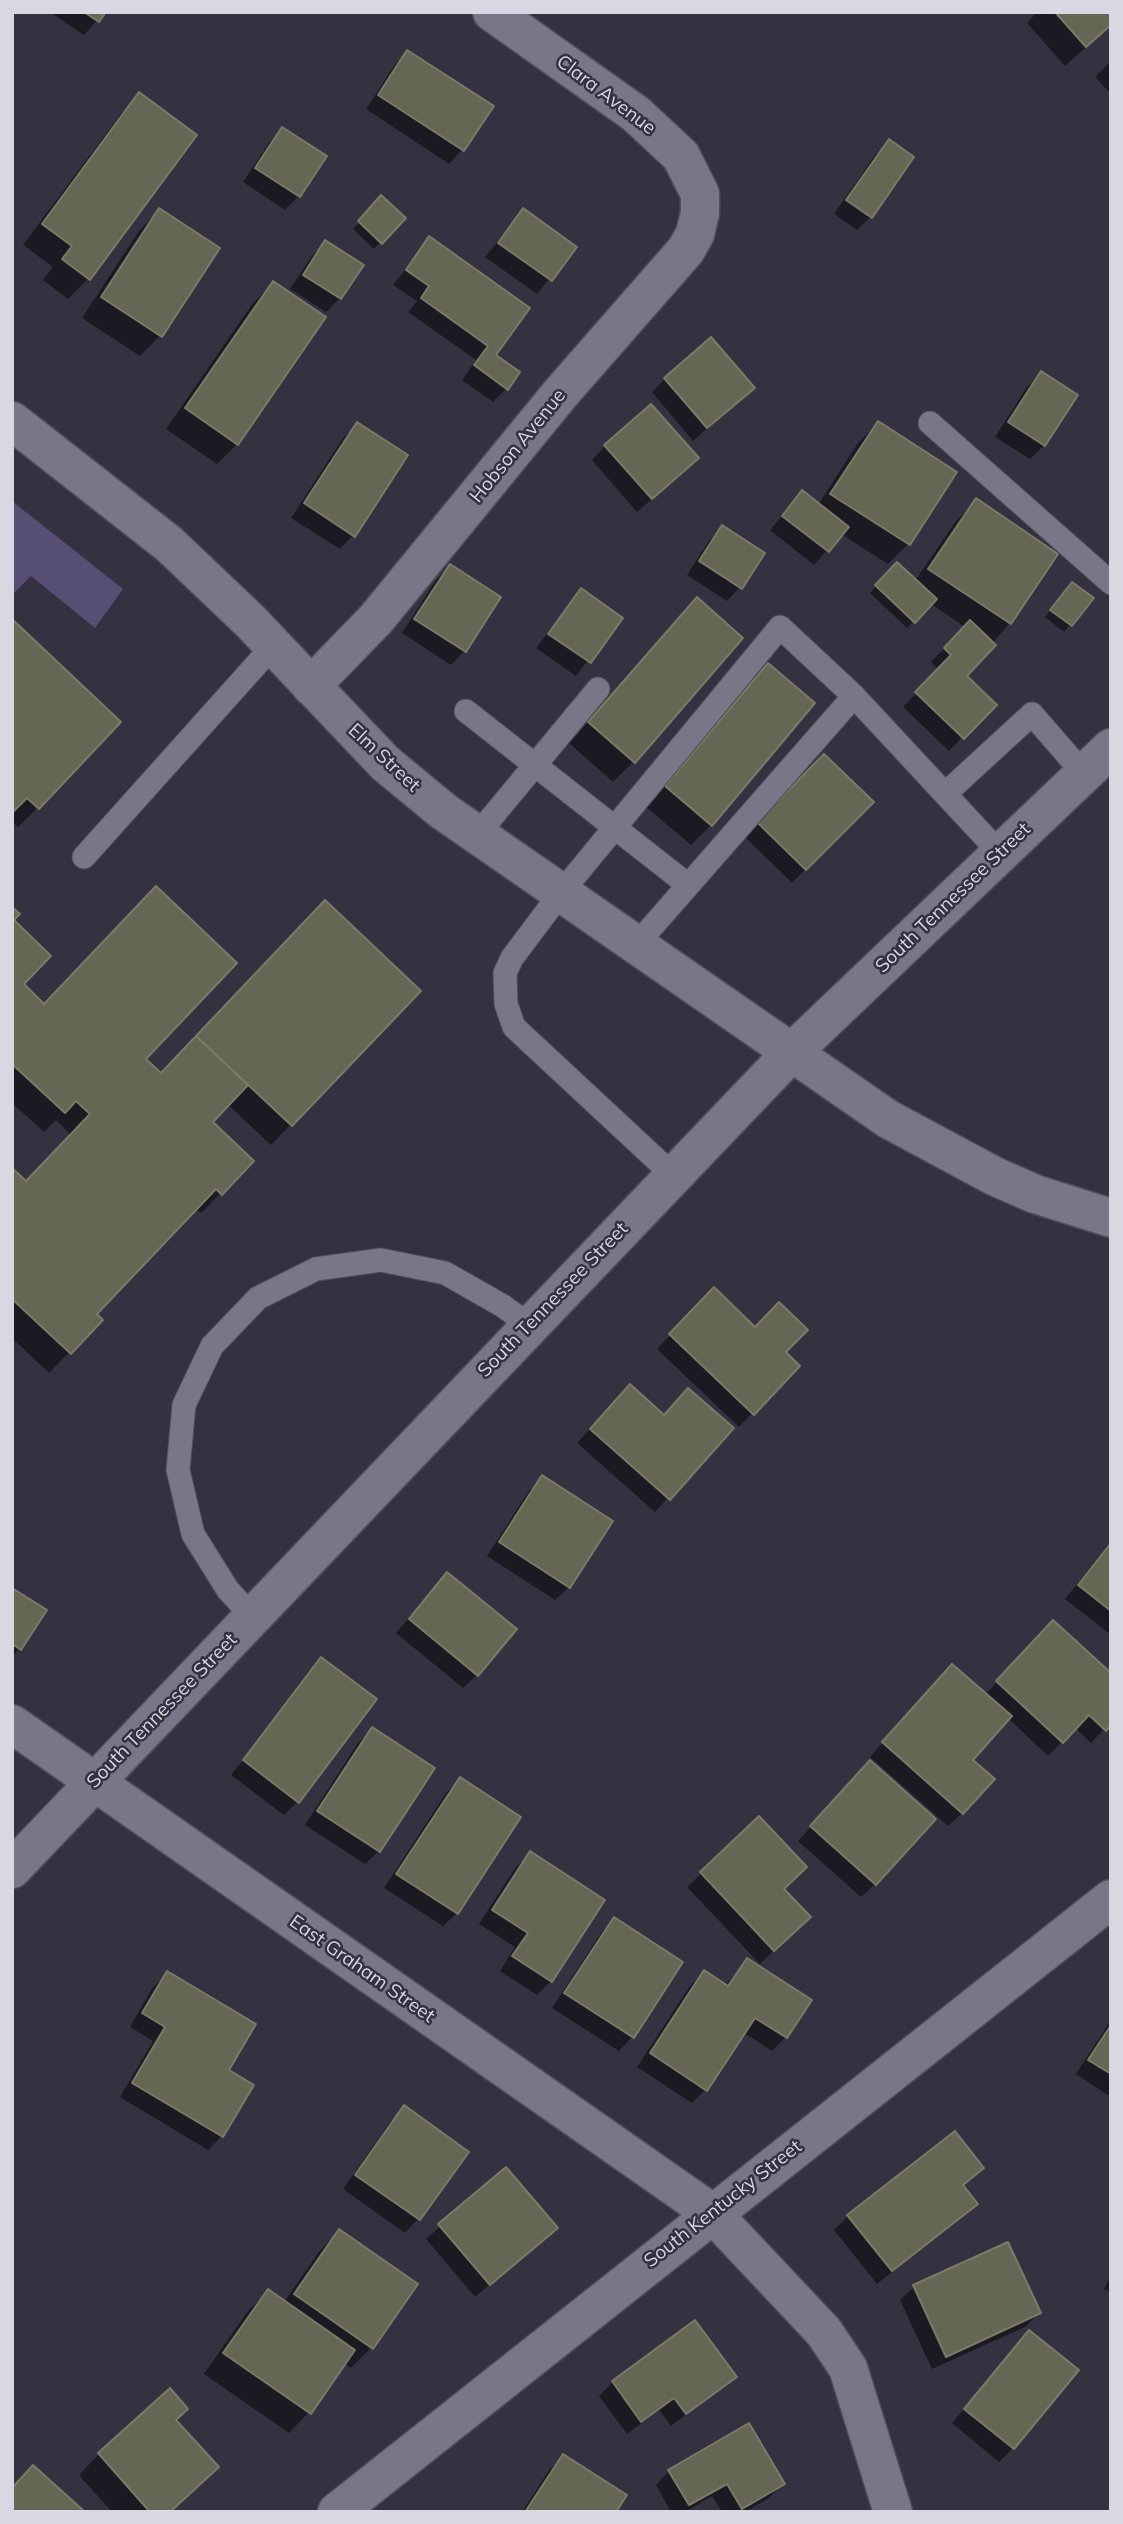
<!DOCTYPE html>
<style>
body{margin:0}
#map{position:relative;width:1123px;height:2524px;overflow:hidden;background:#343141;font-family:Mulish,sans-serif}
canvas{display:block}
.frame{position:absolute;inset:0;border:14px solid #d9d7e1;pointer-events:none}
</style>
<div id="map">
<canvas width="1123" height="2524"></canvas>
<div class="frame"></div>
</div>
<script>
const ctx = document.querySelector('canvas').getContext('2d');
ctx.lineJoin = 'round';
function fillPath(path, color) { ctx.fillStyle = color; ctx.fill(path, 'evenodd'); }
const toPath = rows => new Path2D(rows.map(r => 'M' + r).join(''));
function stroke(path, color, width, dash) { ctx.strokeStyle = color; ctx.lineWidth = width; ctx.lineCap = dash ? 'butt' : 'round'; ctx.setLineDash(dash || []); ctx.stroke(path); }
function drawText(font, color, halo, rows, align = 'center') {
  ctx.font = font + ' Mulish,sans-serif'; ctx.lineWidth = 5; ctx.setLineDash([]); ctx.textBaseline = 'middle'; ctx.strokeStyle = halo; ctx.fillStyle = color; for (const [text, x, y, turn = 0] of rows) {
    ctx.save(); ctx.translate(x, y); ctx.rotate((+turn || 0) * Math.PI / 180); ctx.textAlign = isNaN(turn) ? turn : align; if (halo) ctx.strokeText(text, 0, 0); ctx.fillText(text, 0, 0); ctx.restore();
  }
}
const green = toPath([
 [12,501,123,589,95,628,31,576,12,595]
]);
const shadow = toPath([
 [50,12,104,12,84,35],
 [1037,12,1111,12,1111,25,1065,66,1027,23],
 [407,52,491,107,462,150,449,164,366,109,394,66],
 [1111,61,1111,94,1095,77],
 [140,95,88,279,68,299,43,280,53,267,23,245,120,115],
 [282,129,299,196,285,210,243,182,269,143],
 [889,142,870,217,857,230,834,214,875,155],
 [381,198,403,218,374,249,353,229],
 [159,210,160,336,140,356,82,318,139,231],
 [523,210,575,247,537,294,485,257],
 [430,239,527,308,493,356,506,389,493,402,462,380,476,360,408,312,417,301,393,285],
 [326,242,340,298,326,312,290,289,312,256],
 [273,283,324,318,237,444,217,464,166,429,253,303],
 [1041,373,1076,396,1044,445,1030,459,995,437,1027,387],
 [665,379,753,388,693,441,652,392],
 [878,423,955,473,908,544,888,564,841,534,814,565,770,530,802,493,818,505,858,443],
 [357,424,353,535,340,549,291,518,343,438],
 [605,446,683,472,637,512,592,460],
 [976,501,1056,554,1010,623,964,676,994,705,949,751,903,707,939,670,931,662,965,627,931,604,907,628,870,593,897,564,915,581,956,521],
 [723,527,740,587,727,601,687,575,709,541],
 [450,566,499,598,464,651,451,665,402,633,436,580],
 [581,590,620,618,576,676,536,648],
 [1066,591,1091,599,1064,632,1045,617],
 [697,600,633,762,613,782,569,743],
 [12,622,38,807,18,827,12,822],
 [768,666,711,825,691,845,646,807],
 [824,756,871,802,792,883,745,837],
 [12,922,21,984,44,1006,143,1059,160,1075,305,922,419,991,271,1145,227,1104,210,1122,221,1193,201,1213,195,1208,95,1314,101,1320,49,1373,12,1338,12,1171,25,1183,71,1135,56,1120,44,1132,12,1103],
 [714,1289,798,1366,739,1427,657,1349],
 [616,1400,663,1416,731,1429,655,1512,577,1443],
 [543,1478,569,1587,555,1600,487,1556,529,1491],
 [1111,1542,1111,1635,1065,1599],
 [447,1574,477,1675,463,1688,396,1633],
 [12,1590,20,1648,12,1656],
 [1039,1636,1111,1722,1091,1743,1075,1728,1048,1756,1008,1718,970,1761,962,1813,948,1826,870,1757,938,1680,985,1695],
 [322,1659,298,1801,284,1815,231,1775],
 [372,1729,379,1851,365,1864,305,1825,358,1743],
 [857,1776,875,1884,861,1897,798,1841],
 [460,1779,457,1913,443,1926,384,1888,446,1793],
 [759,1819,795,1930,760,1964,687,1887],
 [530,1854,551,1981,537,1995,500,1971,515,1947,479,1924,516,1867],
 [614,1919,681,1962,632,2037,619,2051,552,2008,601,1933],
 [747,1960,809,2001,786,2037,772,2051,743,2032,706,2089,692,2103,637,2067,690,1986,704,1972,725,1986],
 [167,1974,227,2071,222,2136,208,2150,120,2097,153,2041,130,2027,153,1987],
 [1111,2020,1111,2097,1076,2074],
 [404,2108,467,2152,418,2219,405,2233,343,2189,391,2121],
 [982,2168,962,2187,975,2204,877,2284,834,2230,848,2216],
 [505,2169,541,2241,475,2297,426,2239],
 [339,2231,371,2348,351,2368,344,2363,309,2412,289,2433,204,2374,248,2311,268,2291,284,2302,319,2252],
 [1111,2275,1111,2292,1104,2289],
 [914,2287,1039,2313,1025,2327,932,2369,900,2300],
 [1029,2332,1013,2448,999,2462,952,2423],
 [735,2376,671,2426,659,2410,627,2434,599,2396,613,2382],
 [174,2420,170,2512,112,2512,79,2475,99,2454],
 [563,2456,614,2512,522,2512,549,2470],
 [669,2471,783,2484,769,2498,745,2512,722,2512,712,2496,685,2512,671,2512,656,2485]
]);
const building = toPath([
 [84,12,106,12,99,22,84,12],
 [1055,12,1111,12,1111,25,1086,47,1055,12],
 [407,50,494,106,464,151,378,95,407,50],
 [139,92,197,135,90,280,62,259,72,246,42,224,139,92],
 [282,127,327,156,300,197,255,168,282,127],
 [889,139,914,157,872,218,846,200,889,139],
 [381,195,406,218,382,244,358,221,381,195],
 [159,208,220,248,162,337,101,297,159,208],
 [523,208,577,247,552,281,498,243,523,208],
 [429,236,530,308,496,355,520,372,508,390,474,365,488,346,421,298,429,286,406,270,429,236],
 [325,240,364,265,341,299,303,275,325,240],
 [273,281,326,317,238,445,185,408,273,281],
 [711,337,755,388,707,428,664,378,711,337],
 [1041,371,1078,395,1045,446,1008,422,1041,371],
 [651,404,699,458,652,499,604,445,651,404],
 [878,421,957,472,910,545,830,494,878,421],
 [357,422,408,455,355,537,304,503,357,422],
 [802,490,849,527,829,552,782,516,802,490],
 [976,498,1058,554,1011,624,928,569,976,498],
 [722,525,765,553,742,589,699,561,722,525],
 [897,562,937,599,915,623,875,585,897,562],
 [450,564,501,597,466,652,414,619,450,564],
 [1072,582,1094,598,1072,626,1050,610,1072,582],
 [581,588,623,618,591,663,548,634,581,588],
 [697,597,743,638,635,763,588,722,697,597],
 [12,619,121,722,39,809,27,798,12,813,12,619],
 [970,620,996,645,967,676,997,705,964,739,915,692,951,655,944,648,970,620],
 [768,663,815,703,712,826,665,786,768,663],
 [824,754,874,802,806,870,757,822,824,754],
 [156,886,237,963,146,1059,161,1073,196,1036,248,1085,213,1122,254,1161,222,1195,216,1189,97,1314,103,1320,71,1354,12,1299,12,1168,26,1181,90,1114,76,1101,65,1113,12,1064,12,907,20,914,14,920,51,956,24,984,44,1004,156,886],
 [325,900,421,991,292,1126,196,1036,325,900],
 [714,1287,755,1327,779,1302,808,1330,786,1352,800,1366,754,1415,669,1334,714,1287],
 [630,1384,664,1415,688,1388,734,1428,670,1500,590,1429,630,1384],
 [542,1475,613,1521,570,1588,499,1542,542,1475],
 [1111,1543,1111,1611,1078,1585,1111,1543],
 [447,1572,517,1629,478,1676,409,1619,447,1572],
 [12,1588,47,1610,21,1650,12,1644,12,1588],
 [1053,1620,1111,1673,1111,1725,1106,1731,1089,1715,1063,1743,996,1681,1053,1620],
 [321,1657,377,1699,299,1803,243,1760,321,1657],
 [952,1664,1012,1716,973,1760,995,1779,963,1814,882,1742,952,1664],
 [372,1727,435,1768,380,1852,317,1811,372,1727],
 [870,1760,936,1819,876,1885,810,1826,870,1760],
 [460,1777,521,1817,458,1914,396,1874,460,1777],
 [759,1816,807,1867,784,1889,811,1917,774,1951,700,1872,759,1816],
 [530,1851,605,1900,552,1982,512,1956,528,1933,492,1910,530,1851],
 [614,1917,683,1962,634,2038,564,1993,614,1917],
 [747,1958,812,2000,787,2038,755,2018,707,2091,650,2053,704,1970,728,1986,747,1958],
 [167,1971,256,2024,229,2070,254,2085,223,2137,132,2083,165,2027,142,2013,167,1971],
 [1111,2025,1111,2074,1088,2060,1111,2025],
 [404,2105,469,2152,420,2220,355,2175,404,2105],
 [955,2131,984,2168,963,2185,978,2204,892,2271,847,2215,955,2131],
 [506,2167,558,2228,490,2285,438,2224,506,2167],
 [339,2229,418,2284,373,2349,294,2294,339,2229],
 [1008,2242,1041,2313,946,2357,913,2285,1008,2242],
 [268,2289,355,2350,311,2414,223,2353,268,2289],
 [695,2320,737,2377,686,2414,674,2398,641,2422,612,2381,695,2320],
 [1029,2330,1079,2370,1014,2449,964,2409,1029,2330],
 [170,2388,188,2409,176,2420,219,2467,170,2512,150,2512,98,2453,170,2388],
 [749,2423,785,2484,742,2509,727,2484,689,2505,668,2470,749,2423],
 [563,2454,627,2495,616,2512,525,2512,563,2454],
 [33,2465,85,2512,12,2512,12,2488,33,2465]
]);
const service = toPath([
 [930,423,1111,583],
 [466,711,688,885],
 [477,835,598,689],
 [1000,853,945,794,1032,714,1084,774],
 [84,857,273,646],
 [636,945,854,696],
 [673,1175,514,1027,506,1004,505,973,512,958,560,894,780,627,854,696,945,794],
 [252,1616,228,1590,193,1534,178,1470,184,1405,212,1346,258,1298,316,1269,381,1260,445,1273,503,1306,529,1325]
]);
const minor = toPath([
 [311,686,376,619,560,394,686,250,695,234,700,213,700,194,681,156,636,114,492,12],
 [12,1724,712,2213,824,2332,848,2368,893,2512],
 [337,2512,1111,1899]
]);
const tertiary = toPath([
 [12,1869,791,1053,1111,748]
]);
const secondary = toPath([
 [12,421,169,544,250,621,385,763,443,811,888,1119,994,1176,1035,1194,1111,1218]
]);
const streetNames = [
 ["Clara Avenue",606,95,37],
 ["Hobson Avenue",518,446,-51],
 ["Elm Street",384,758,43],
 ["South Tennessee Street",953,898,-44],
 ["South Tennessee Street",553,1300,-46],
 ["South Tennessee Street",162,1711,-46],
 ["East Graham Street",362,1969,35],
 ["South Kentucky Street",723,2204,-38]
];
fillPath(green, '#574e74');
fillPath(shadow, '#0007');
fillPath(building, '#666654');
stroke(building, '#7a7b67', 2);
stroke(service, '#514d5b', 25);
stroke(minor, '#514d5b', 41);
stroke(tertiary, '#514d5b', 41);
stroke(secondary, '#514d5b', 41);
stroke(service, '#797688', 23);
stroke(minor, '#797688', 38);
stroke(tertiary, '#797688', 38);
stroke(secondary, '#797688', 38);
drawText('19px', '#d9d7e1', '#343141', streetNames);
</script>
